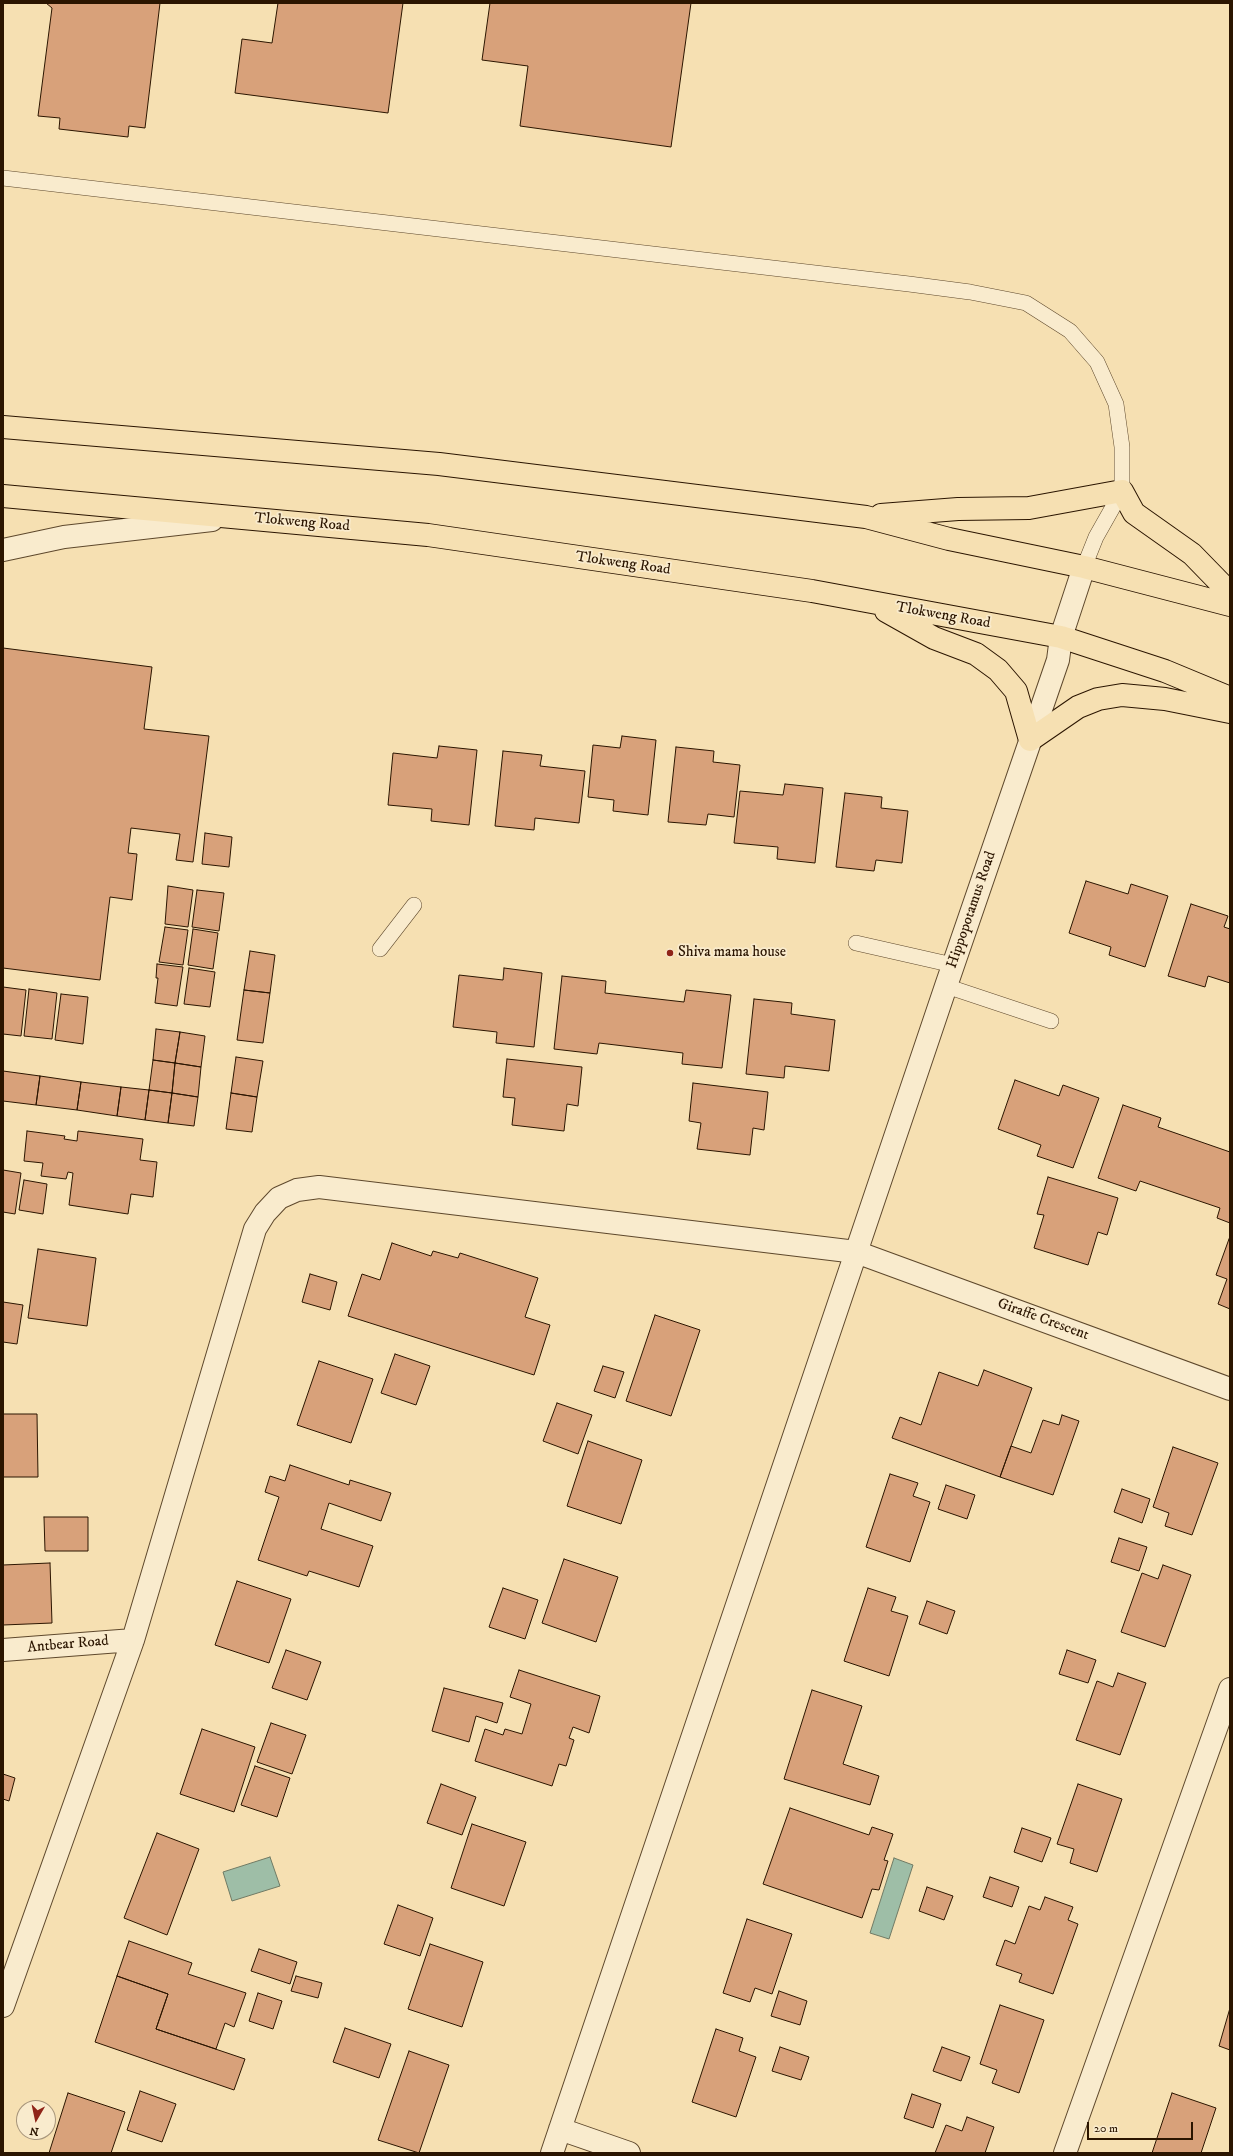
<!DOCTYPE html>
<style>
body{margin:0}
#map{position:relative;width:1233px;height:2156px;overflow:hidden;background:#f6e0b2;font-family:"IM FELL DW Pica",serif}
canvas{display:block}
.frame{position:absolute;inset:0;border:4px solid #2b1500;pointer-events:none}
.north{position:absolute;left:16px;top:2100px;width:40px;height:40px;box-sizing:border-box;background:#f9ebcd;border:1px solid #a7957b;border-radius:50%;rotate:189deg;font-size:11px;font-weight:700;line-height:16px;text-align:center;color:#2b1500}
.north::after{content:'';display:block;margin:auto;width:14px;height:18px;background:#8f2418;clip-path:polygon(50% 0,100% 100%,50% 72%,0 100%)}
.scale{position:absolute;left:1087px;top:2122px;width:106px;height:18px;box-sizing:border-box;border:2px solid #2b1500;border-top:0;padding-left:5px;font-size:12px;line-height:14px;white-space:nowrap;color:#2b1500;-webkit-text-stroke:3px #f9ebcd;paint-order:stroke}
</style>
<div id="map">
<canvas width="1233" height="2156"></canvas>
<div class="frame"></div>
<div class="north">N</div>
<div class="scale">20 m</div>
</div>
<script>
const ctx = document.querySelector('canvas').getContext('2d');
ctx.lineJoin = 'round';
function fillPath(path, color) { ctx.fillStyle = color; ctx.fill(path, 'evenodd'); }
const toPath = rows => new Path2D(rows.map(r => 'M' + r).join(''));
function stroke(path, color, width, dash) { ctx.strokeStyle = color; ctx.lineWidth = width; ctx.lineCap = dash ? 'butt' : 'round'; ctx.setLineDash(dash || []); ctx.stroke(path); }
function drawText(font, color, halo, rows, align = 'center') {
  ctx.font = font + ' "IM FELL DW Pica",serif'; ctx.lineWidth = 3.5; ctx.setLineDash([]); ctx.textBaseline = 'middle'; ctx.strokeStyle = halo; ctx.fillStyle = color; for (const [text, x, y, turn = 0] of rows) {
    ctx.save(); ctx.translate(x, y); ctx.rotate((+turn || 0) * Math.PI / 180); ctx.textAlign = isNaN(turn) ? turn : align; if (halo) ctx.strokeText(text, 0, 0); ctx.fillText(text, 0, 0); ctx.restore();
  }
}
const water = toPath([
 [270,1857,280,1886,232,1901,223,1872,270,1857],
 [894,1858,913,1865,889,1939,870,1933,894,1858]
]);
const building = toPath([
 [46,3,160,3,145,128,129,126,128,137,59,129,60,118,38,116,52,8,46,3],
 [278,3,403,3,388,113,235,93,242,39,272,43,278,3],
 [490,3,691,3,671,147,520,126,528,66,482,60,490,3],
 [3,648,152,667,144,729,209,736,193,862,176,860,180,834,131,828,128,853,137,854,132,900,110,897,100,980,3,968,3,648],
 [622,736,656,740,648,815,613,811,614,800,588,797,593,745,620,748,622,736],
 [439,746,477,750,469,825,431,821,432,809,388,805,393,753,437,758,439,746],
 [676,747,714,751,713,762,740,765,734,817,708,814,706,825,668,822,676,747],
 [503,751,542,755,540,766,585,771,579,823,535,818,534,830,495,826,503,751],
 [785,784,823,788,815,863,777,859,778,847,734,843,740,791,783,795,785,784],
 [845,793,882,797,881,808,908,811,902,863,876,860,874,871,836,867,845,793],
 [205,833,232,837,229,867,202,864,205,833],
 [1086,881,1128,894,1131,884,1168,896,1145,967,1109,955,1111,947,1069,933,1086,881],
 [168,886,193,890,188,927,165,924,168,886],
 [197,890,224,893,219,931,192,927,197,890],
 [1191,904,1228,916,1224,927,1230,929,1230,983,1208,976,1205,987,1168,976,1191,904],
 [165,927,188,930,183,965,159,962,165,927],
 [193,929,218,933,213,969,188,965,193,929],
 [250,951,275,955,270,993,244,990,250,951],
 [157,964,183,967,177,1006,155,1003,158,978,156,978,157,964],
 [189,968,215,972,210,1007,184,1004,189,968],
 [504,968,542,973,534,1047,496,1043,497,1032,453,1027,459,975,503,980,504,968],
 [562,976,606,981,605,993,684,1002,686,990,731,995,722,1068,682,1064,683,1053,599,1043,597,1054,554,1049,562,976],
 [3,987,26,990,21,1036,3,1034,3,987],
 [29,989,57,993,52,1039,24,1036,29,989],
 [244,990,270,993,263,1043,237,1040,244,990],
 [61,994,88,997,83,1044,55,1040,61,994],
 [754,999,792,1003,791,1014,835,1020,829,1071,785,1066,784,1078,746,1074,754,999],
 [156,1029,180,1032,175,1063,153,1060,156,1029],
 [180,1032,205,1036,201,1067,175,1063,180,1032],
 [236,1057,263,1061,257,1097,231,1093,236,1057],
 [507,1059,582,1067,578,1106,567,1104,564,1131,512,1125,515,1098,503,1097,507,1059],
 [153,1060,175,1063,172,1093,149,1090,153,1060],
 [175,1063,201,1067,198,1097,172,1093,175,1063],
 [3,1071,40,1076,36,1105,3,1101,3,1071],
 [40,1076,81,1082,77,1110,36,1105,40,1076],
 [1015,1080,1059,1096,1063,1085,1099,1098,1073,1168,1037,1156,1041,1145,998,1129,1015,1080],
 [81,1082,121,1087,117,1116,77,1110,81,1082],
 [693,1083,768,1092,764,1130,753,1128,750,1155,697,1149,701,1123,689,1121,693,1083],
 [121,1087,149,1090,145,1120,117,1116,121,1087],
 [149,1090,172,1093,168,1123,145,1120,149,1090],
 [172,1093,198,1097,194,1126,168,1123,172,1093],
 [231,1093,257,1097,252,1132,226,1129,231,1093],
 [1123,1105,1161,1118,1158,1127,1230,1152,1230,1223,1217,1218,1220,1208,1140,1181,1136,1191,1098,1178,1123,1105],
 [27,1131,65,1136,64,1139,77,1141,78,1131,143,1139,140,1160,157,1162,153,1197,131,1194,128,1214,69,1205,73,1173,68,1172,66,1179,41,1176,43,1163,24,1161,27,1131],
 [3,1170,21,1173,15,1214,3,1212,3,1170],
 [1048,1177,1118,1198,1107,1235,1098,1232,1088,1265,1034,1248,1044,1215,1037,1214,1048,1177],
 [24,1180,47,1184,43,1214,19,1210,24,1180],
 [1229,1239,1230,1239,1230,1309,1218,1304,1227,1279,1216,1275,1229,1239],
 [392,1243,431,1256,433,1251,458,1258,460,1253,538,1278,525,1317,550,1325,534,1375,348,1316,362,1274,380,1280,392,1243],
 [38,1249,96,1258,87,1326,28,1318,38,1249],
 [310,1274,337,1282,330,1310,302,1302,310,1274],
 [3,1302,23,1305,17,1344,3,1342,3,1302],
 [655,1315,700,1330,671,1416,626,1401,655,1315],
 [395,1354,430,1366,416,1405,381,1393,395,1354],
 [319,1361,373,1379,351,1443,297,1425,319,1361],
 [603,1366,624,1372,615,1398,594,1391,603,1366],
 [984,1370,1032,1388,1000,1477,892,1438,900,1417,921,1425,939,1372,978,1386,984,1370],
 [557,1403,592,1415,578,1454,543,1441,557,1403],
 [3,1414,37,1414,38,1477,3,1477,3,1414],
 [1062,1415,1079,1421,1053,1495,1000,1477,1011,1446,1031,1453,1043,1420,1059,1425,1062,1415],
 [588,1441,642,1460,621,1524,567,1506,588,1441],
 [1173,1447,1218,1463,1192,1535,1165,1526,1169,1513,1153,1507,1173,1447],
 [290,1465,349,1485,350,1480,391,1493,381,1521,329,1503,321,1529,373,1546,359,1587,309,1571,307,1576,258,1560,279,1497,265,1492,270,1476,285,1481,290,1465],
 [890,1474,918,1483,913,1496,930,1502,910,1562,866,1547,890,1474],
 [946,1485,975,1495,967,1519,938,1509,946,1485],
 [1122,1489,1150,1499,1142,1523,1114,1512,1122,1489],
 [44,1517,88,1517,88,1551,45,1551,44,1517],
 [1119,1538,1147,1547,1139,1571,1111,1562,1119,1538],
 [564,1559,618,1577,596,1642,542,1623,564,1559],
 [50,1563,52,1623,3,1625,3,1565,50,1563],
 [1163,1565,1191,1575,1165,1647,1121,1632,1142,1573,1158,1579,1163,1565],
 [237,1581,291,1599,269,1663,215,1645,237,1581],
 [503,1588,538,1600,525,1639,489,1627,503,1588],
 [868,1588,896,1597,891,1611,908,1616,889,1676,844,1661,868,1588],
 [927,1601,955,1611,947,1634,919,1624,927,1601],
 [286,1650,321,1662,307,1700,272,1688,286,1650],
 [1067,1650,1096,1660,1088,1683,1059,1674,1067,1650],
 [519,1670,600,1696,589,1733,573,1727,569,1738,574,1740,566,1766,559,1764,552,1786,475,1761,485,1729,503,1735,505,1729,522,1734,531,1704,510,1697,519,1670],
 [1118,1673,1146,1683,1120,1755,1076,1740,1097,1681,1113,1687,1118,1673],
 [444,1688,503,1703,497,1723,476,1716,469,1742,432,1731,444,1688],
 [812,1690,862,1706,843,1764,879,1776,870,1805,784,1779,812,1690],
 [271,1723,306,1735,292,1774,257,1762,271,1723],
 [202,1729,255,1747,234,1812,180,1794,202,1729],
 [255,1766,290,1778,277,1817,241,1805,255,1766],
 [3,1774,15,1778,9,1801,3,1799,3,1774],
 [441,1784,476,1797,462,1835,427,1823,441,1784],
 [1078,1784,1122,1799,1097,1872,1070,1863,1074,1849,1057,1844,1078,1784],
 [790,1808,869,1835,872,1827,893,1834,884,1860,888,1861,879,1890,872,1889,862,1918,763,1884,790,1808],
 [472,1824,526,1842,504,1906,451,1888,472,1824],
 [1022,1828,1051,1838,1042,1862,1014,1852,1022,1828],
 [157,1833,199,1849,167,1935,124,1918,157,1833],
 [990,1877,1019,1887,1012,1907,983,1897,990,1877],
 [927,1887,953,1896,944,1920,919,1911,927,1887],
 [1045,1897,1073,1907,1068,1920,1078,1924,1053,1994,1019,1982,1022,1974,996,1965,1005,1940,1015,1944,1029,1906,1040,1910,1045,1897],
 [398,1905,433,1918,420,1956,384,1944,398,1905],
 [747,1919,792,1934,772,1994,755,1988,750,2002,723,1993,747,1919],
 [129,1941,192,1963,188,1974,246,1993,234,2027,225,2023,216,2049,156,2029,168,1994,117,1976,129,1941],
 [430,1944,483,1962,462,2027,408,2009,430,1944],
 [259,1949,297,1962,290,1984,251,1971,259,1949],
 [117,1976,168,1994,156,2029,245,2059,234,2090,95,2042,117,1976],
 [296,1976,322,1983,318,1998,291,1991,296,1976],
 [779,1991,807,2001,800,2025,771,2016,779,1991],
 [258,1993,282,2001,273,2029,249,2021,258,1993],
 [1000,2005,1044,2020,1019,2093,992,2083,997,2070,980,2064,1000,2005],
 [1230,2008,1230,2050,1219,2046,1230,2008],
 [345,2028,391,2044,379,2078,333,2062,345,2028],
 [716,2029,743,2038,739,2051,756,2057,736,2117,692,2102,716,2029],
 [780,2047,809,2057,801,2080,772,2071,780,2047],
 [942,2047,970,2057,961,2081,933,2071,942,2047],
 [409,2051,449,2065,419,2153,378,2140,409,2051],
 [140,2091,176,2104,162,2142,127,2130,140,2091],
 [68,2093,125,2112,111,2153,49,2153,68,2093],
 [1172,2093,1216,2108,1201,2153,1152,2153,1172,2093],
 [912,2094,941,2104,933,2128,904,2118,912,2094],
 [967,2117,994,2127,985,2153,935,2153,946,2125,962,2131,967,2117]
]);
const lane = toPath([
 [3,178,909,284,970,292,1026,303,1070,331,1097,362,1116,404,1122,447,1122,491,1096,537,1084,567],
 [856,943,953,965],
 [380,949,414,905],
 [946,986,1051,1021]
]);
const street = toPath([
 [3,550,64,537,212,520],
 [3,1650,133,1640],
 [3,2006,133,1640,255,1229,265,1213,279,1198,297,1190,319,1187,856,1252,1230,1389],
 [560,2129,629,2153],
 [552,2153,946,986,1058,660,1061,637,1084,567],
 [1065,2153,1230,1689]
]);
const primary = toPath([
 [3,427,439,464,866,517,949,539,1084,567,1230,605],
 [3,496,428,535,812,591,1061,637,1165,671,1230,698],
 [881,515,958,509,1029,508,1122,491,1134,513,1192,554,1230,593],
 [886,611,934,638,976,654,998,670,1016,691,1030,740,1078,707,1098,699,1122,695,1165,699,1230,712]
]);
const markers = [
 [670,953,4,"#8f2418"]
];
const streetNames = [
 ["Tlokweng Road",302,523,5],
 ["Tlokweng Road",623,564,8],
 ["Tlokweng Road",943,616,10],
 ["Hippopotamus Road",972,910,-71],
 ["Giraffe Crescent",1043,1320,20],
 ["Antbear Road",68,1645,-5]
];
const poiNames = [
 ["Shiva mama house",678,953]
];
fillPath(water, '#9ebea7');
stroke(water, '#707a64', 1);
fillPath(building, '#d8a17a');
stroke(building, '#2b1500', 1);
stroke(lane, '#5e482c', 16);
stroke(street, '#5e482c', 24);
stroke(primary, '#2b1500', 24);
stroke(lane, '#f9ebcd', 15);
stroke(street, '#f9ebcd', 22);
stroke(primary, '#f6e0b2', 22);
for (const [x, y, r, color] of markers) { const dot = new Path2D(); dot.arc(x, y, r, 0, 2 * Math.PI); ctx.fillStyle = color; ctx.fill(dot); stroke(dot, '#f9ebcd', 1.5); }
drawText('15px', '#2b1500', '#f9ebcd', streetNames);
drawText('15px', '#2b1500', '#f9ebcd', poiNames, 'left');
</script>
